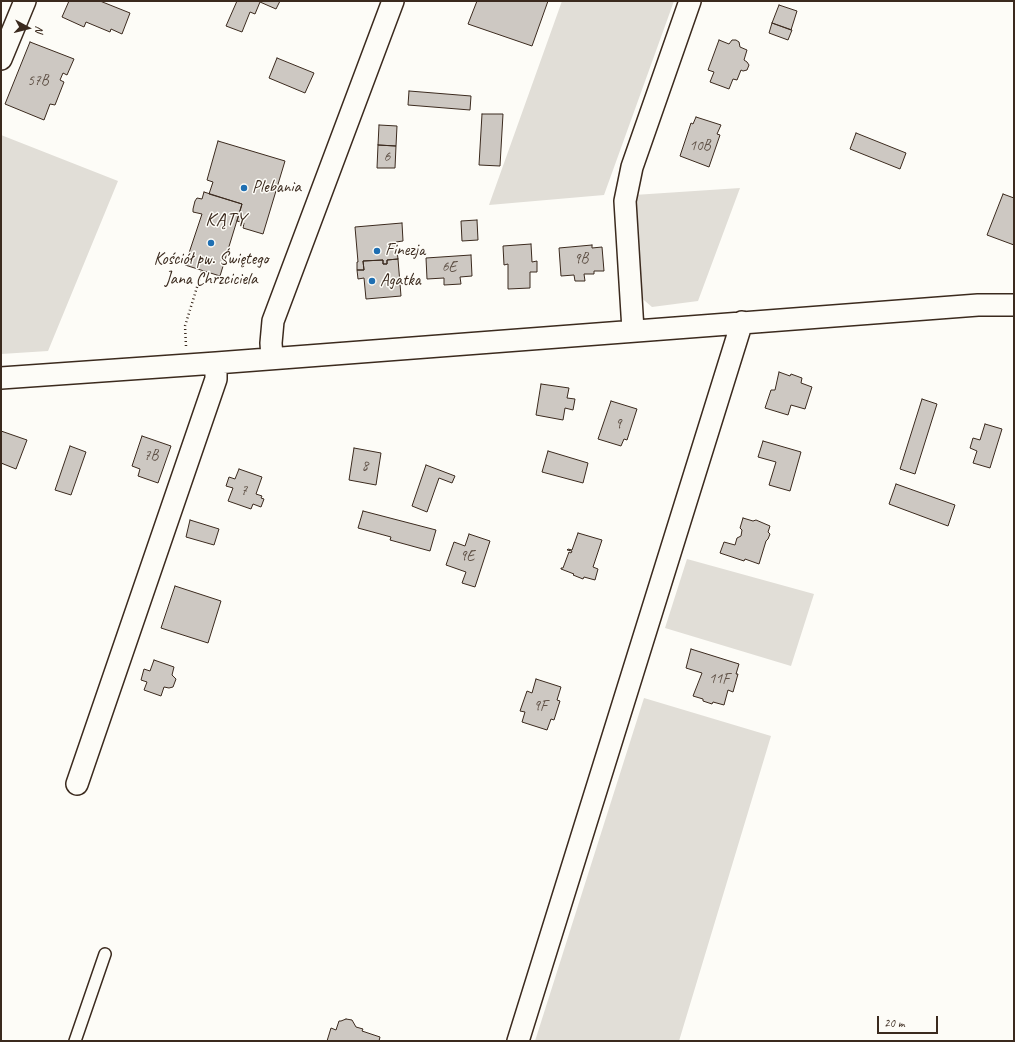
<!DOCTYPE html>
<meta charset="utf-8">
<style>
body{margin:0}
#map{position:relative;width:1015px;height:1042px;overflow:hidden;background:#fdfcf7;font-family:Caveat,sans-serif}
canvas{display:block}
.frame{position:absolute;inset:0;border:2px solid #3b2a1e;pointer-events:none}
.north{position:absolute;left:8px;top:8px;width:40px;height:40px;-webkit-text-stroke:3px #fdfcf7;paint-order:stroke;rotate:97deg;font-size:11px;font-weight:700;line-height:16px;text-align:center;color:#3b2a1e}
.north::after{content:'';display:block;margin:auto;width:14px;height:18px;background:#3b2a1e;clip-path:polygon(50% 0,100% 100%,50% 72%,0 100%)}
.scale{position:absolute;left:877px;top:1016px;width:61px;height:18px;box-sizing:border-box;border:2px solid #3b2a1e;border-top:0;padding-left:5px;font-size:12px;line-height:14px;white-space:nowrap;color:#3b2a1e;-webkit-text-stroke:3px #fdfcf7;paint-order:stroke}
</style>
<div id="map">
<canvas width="1015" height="1042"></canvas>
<div class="frame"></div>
<div class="north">N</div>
<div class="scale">20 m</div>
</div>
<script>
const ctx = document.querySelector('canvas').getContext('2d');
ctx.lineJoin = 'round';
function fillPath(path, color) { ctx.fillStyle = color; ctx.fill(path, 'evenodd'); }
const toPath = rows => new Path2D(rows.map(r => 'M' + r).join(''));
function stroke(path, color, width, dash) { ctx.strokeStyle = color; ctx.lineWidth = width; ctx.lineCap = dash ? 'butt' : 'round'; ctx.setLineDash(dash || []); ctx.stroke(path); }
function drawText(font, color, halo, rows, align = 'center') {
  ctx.font = font + ' Caveat,sans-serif'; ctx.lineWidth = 3; ctx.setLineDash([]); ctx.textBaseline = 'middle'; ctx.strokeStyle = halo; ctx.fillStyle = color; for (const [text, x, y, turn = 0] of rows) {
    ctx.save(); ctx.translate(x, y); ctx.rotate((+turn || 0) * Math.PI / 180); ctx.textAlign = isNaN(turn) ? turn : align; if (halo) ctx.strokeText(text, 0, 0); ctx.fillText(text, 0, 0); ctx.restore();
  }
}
const green = toPath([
 [562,1,674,1,604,195,489,205],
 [1,135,118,181,48,351,1,354],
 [740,188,698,301,652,307,638,295,634,195],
 [687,559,814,594,791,666,665,628],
 [644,698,771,736,679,1041,535,1041]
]);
const building = toPath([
 [69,1,100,1,130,13,122,34,111,29,110,32,86,22,84,27,62,17,69,1],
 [237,1,280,1,276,9,260,2,255,14,250,12,242,32,226,26,237,1],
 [477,1,548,1,532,46,468,24,477,1],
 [779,5,797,11,791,30,772,23,779,5],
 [772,23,792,30,788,40,769,33,772,23],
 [719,40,729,44,732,40,736,40,739,42,740,47,747,50,744,60,747,62,749,65,747,70,743,71,741,70,737,80,733,79,729,89,710,82,714,72,708,70,719,40],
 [30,42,74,59,67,75,63,73,60,80,64,82,55,105,50,104,44,120,5,104,30,42],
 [277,58,314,73,305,93,269,78,277,58],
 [409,91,471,96,470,110,408,105,409,91],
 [482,114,503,114,500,166,479,165,482,114],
 [696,117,721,125,717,134,720,135,709,167,680,156,691,123,693,124,696,117],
 [379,125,397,126,396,146,378,145,379,125],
 [856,133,906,153,900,169,850,149,856,133],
 [218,141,285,161,263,234,243,228,244,223,237,221,242,204,209,194,213,182,207,180,218,141],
 [378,145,396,146,395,168,377,168,378,145],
 [204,192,242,204,220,276,185,265,202,214,193,212,193,209,195,201,197,198,202,199,204,192],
 [1003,194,1014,198,1014,245,987,235,1003,194],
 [477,220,478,240,462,241,461,221,477,220],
 [402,223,403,241,396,242,398,259,387,260,387,264,383,264,383,260,363,261,364,270,357,270,357,262,358,262,355,227,402,223],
 [531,244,532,262,537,261,537,272,530,272,530,288,508,289,508,264,504,265,503,246,531,244],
 [592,245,592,248,602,247,604,271,594,271,594,274,584,274,585,281,575,281,574,275,561,276,559,248,592,245],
 [471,255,472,276,460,277,461,284,444,285,444,278,427,279,426,258,471,255],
 [398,259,401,296,366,299,364,278,358,279,357,270,364,270,363,261,383,260,383,264,387,264,387,260,398,259],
 [779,372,790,376,791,374,802,378,801,383,812,387,805,409,791,405,788,415,765,408,771,390,775,390,779,372],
 [541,384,569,388,567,398,575,399,573,410,565,408,563,420,536,415,541,384],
 [922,399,937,404,915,474,900,469,922,399],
 [611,401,637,409,627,440,624,439,621,446,598,439,611,401],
 [985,424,1002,429,990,468,973,463,977,451,970,448,973,438,980,440,985,424],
 [1,431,27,440,16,469,1,463,1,431],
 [142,436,171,446,158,483,138,476,140,469,132,466,142,436],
 [763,441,801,452,790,491,769,485,776,462,758,457,763,441],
 [70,446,86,452,71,495,55,490,70,446],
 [354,448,381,453,376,485,349,480,354,448],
 [548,451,588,463,583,483,542,472,548,451],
 [426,465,455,476,452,483,439,478,427,512,412,506,426,465],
 [239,469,262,477,256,494,262,496,261,498,264,499,261,507,253,504,251,509,228,501,233,488,226,486,229,477,235,479,239,469],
 [896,484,955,505,948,526,889,504,896,484],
 [363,511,436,530,430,551,390,540,391,537,358,528,363,511],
 [743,518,753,521,756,520,770,526,768,532,770,534,768,539,766,541,759,564,745,559,744,561,720,553,724,542,735,545,737,538,741,536,742,530,740,528,743,518],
 [190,520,219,529,214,545,186,537,190,520],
 [578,533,602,540,593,567,598,569,595,580,584,577,583,579,573,575,574,574,561,569,561,568,563,568,569,552,571,553,572,551,567,550,568,549,572,550,578,533],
 [469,534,490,541,475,587,462,583,466,572,446,565,454,542,465,546,469,534],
 [175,586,221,601,208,643,161,628,175,586],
 [691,649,739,664,736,674,738,674,733,692,728,690,724,705,713,702,712,704,703,701,703,699,693,696,702,673,686,668,691,649],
 [154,660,174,667,172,675,176,679,173,687,169,688,164,687,161,696,144,690,147,682,141,680,144,669,150,671,154,660],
 [536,679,561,687,557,700,560,701,554,720,551,719,547,730,522,722,525,712,520,711,527,691,532,693,536,679],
 [346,1019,352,1020,356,1027,363,1029,362,1031,380,1037,379,1041,327,1041,331,1028,336,1030,339,1021,341,1021,346,1019]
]);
const path = toPath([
 [186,346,185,326,202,271]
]);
const service = toPath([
 [75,1041,105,954]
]);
const minor = toPath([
 [1,59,25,1],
 [633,330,625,201,632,167,690,1],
 [272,358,271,343,273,321,393,1],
 [1,378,216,363,978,305,1014,305],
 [77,784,216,379,216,363],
 [518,1041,742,322]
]);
const markers = [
 [244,188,4,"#1f6fb2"],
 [211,243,4,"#1f6fb2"],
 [377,251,4,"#1f6fb2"],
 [372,281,4,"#1f6fb2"]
];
const numberNames = [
 ["57B",38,81],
 ["10B",700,146],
 ["6",387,157],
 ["9B",581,259],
 ["6E",449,267],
 ["9",618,424],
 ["7B",151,456],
 ["8",365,466],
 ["7",244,491],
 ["9E",467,556],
 ["11F",719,679],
 ["9F",540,706]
];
const poiNames = [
 ["Plebania",252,188],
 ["Finezja",385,251],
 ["Kościół pw. Świętego",211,260,"center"],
 ["Jana Chrzciciela",211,280,"center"],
 ["Agatka",380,281]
];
const quarterNames = [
 ["KĄTY",226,220]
];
fillPath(green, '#e1ded7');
fillPath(building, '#cdc8c2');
stroke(building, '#3b2a1e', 1);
stroke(service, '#3b2a1e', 14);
stroke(minor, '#3b2a1e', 24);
stroke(path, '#3b2a1e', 2.5, [1, 3]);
stroke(service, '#fdfcf7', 11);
stroke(minor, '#fdfcf7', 21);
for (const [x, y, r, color] of markers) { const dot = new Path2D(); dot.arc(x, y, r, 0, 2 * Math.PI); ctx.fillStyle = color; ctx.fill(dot); stroke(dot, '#fdfcf7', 1.5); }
drawText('15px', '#605247', null, numberNames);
drawText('17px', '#3b2a1e', '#fdfcf7', poiNames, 'left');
ctx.letterSpacing = '1px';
drawText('19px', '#3b2a1e', '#fdfcf7', quarterNames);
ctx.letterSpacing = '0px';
</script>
